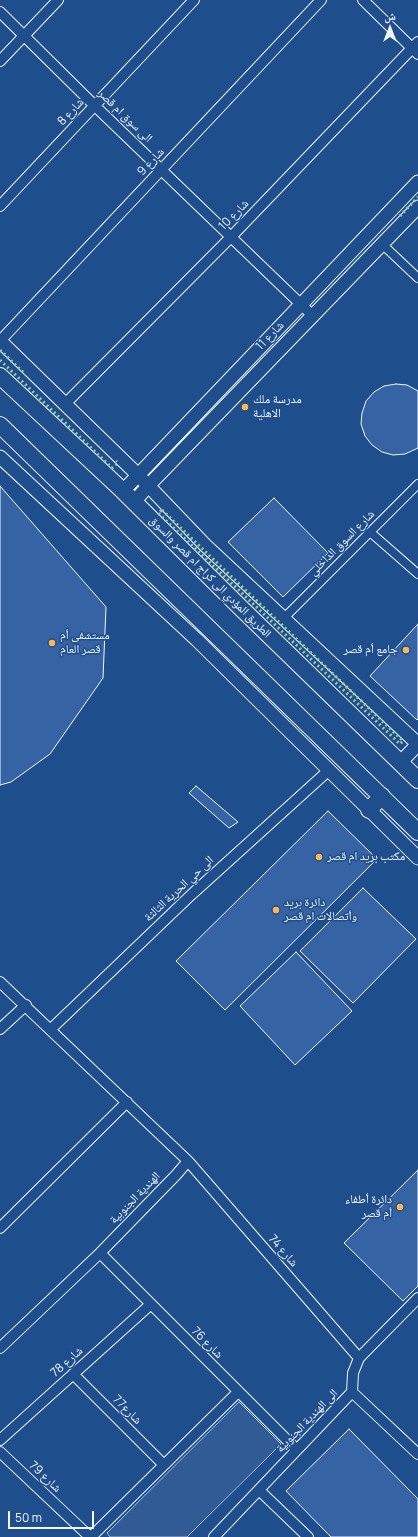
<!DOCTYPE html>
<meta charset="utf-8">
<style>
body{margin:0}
#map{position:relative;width:418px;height:1537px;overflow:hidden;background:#1f4e8c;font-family:Manrope,"Noto Naskh Arabic",sans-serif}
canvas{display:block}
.north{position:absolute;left:370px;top:8px;width:40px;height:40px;-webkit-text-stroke:3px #1f4e8c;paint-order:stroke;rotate:0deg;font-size:11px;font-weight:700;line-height:16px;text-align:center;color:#f2f6ff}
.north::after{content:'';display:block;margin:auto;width:14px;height:18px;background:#f2f6ff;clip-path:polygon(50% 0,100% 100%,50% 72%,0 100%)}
.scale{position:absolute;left:8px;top:1511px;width:86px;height:18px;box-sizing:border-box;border:2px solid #f2f6ff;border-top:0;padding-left:5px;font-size:12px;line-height:14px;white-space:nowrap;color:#f2f6ff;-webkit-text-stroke:3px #1f4e8c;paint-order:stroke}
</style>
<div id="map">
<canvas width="418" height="1537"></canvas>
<div class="north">ش</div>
<div class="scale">50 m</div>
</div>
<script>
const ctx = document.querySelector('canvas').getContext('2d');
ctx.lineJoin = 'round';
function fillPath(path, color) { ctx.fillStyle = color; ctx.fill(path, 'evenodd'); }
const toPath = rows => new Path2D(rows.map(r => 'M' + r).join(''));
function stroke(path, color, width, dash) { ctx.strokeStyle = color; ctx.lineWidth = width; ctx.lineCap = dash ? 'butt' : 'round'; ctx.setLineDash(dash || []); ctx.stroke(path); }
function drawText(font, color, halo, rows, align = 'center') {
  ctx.font = font + ' Manrope,"Noto Naskh Arabic",sans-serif'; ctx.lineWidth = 3; ctx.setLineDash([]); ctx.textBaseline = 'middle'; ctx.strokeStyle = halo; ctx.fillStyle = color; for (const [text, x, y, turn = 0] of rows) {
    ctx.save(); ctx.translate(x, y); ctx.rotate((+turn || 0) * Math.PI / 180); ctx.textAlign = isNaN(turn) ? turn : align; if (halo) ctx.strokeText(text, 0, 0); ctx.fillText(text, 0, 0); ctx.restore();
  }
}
const built = toPath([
 [239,1402,281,1444,187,1537,110,1537,107,1533,239,1402]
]);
const building = toPath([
 [396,384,407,385,418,391,418,448,405,454,393,455,382,452,372,445,365,436,361,424,362,413,366,401,374,392,384,386,396,384],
 [0,486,106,607,103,678,50,754,11,782,0,785,0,486],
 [274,498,328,553,283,597,228,542,274,498],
 [418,624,418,719,417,720,370,676,418,624],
 [196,786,238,822,229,828,189,793,196,786],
 [328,811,377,859,225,1010,176,961,328,811],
 [363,888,416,939,353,1003,300,951,363,888],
 [296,952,352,1011,295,1065,240,1006,296,952],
 [418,1170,418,1286,403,1301,344,1243,418,1170],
 [349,1429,418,1499,418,1537,331,1537,286,1491,349,1429]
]);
const pedestrian = toPath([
 [382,244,418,278],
 [370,532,418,574],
 [284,618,418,484]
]);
const minor = toPath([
 [363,0,418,54],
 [0,12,95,106,313,316],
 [0,61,58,0],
 [0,206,194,0],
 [0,341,321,0],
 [65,404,231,237,418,42],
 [0,982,188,1161,359,1358],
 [0,1029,26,1005],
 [51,1029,191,895,328,771],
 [0,1228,127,1102],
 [100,1253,297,1450],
 [0,1348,100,1253,176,1175,188,1161],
 [73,1374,164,1465],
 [352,1392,418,1454],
 [0,1440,151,1304],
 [0,1452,90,1537],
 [259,1490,308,1537],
 [91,1537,238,1392],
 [214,1537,352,1392,353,1373,359,1358,418,1298]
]);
const tertiary = toPath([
 [0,341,138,475,205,545,418,744],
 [0,457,197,640,418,858],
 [123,491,418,182],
 [134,502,148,486,418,207],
 [400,763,418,744]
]);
const primary = toPath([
 [0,376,123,491,241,608,418,780],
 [0,425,418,832],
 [369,810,382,796]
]);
const hedge = toPath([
 [400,216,418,197],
 [0,350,25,374],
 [0,360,112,468,118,463,116,461],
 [162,510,403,741,400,744,158,513,162,510]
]);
const markers = [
 [245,407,4,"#ffb74d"],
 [52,643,4,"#ffb74d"],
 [406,650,4,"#ffb74d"],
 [319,857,4,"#ffb74d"],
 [276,910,4,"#ffb74d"],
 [400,1207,4,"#ffb74d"]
];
const streetNames = [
 ["شارع 8",71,112,-47],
 ["الى سوق ام قصر",125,116,44],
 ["شارع 9",151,162,-47],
 ["شارع 10",234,215,-46],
 ["شارع 11",270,336,-46],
 ["شارع السوق الداخلي",342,543,-45],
 ["الطريق المؤدي الى كراج ام قصر والسوق",210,577,45],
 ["الى حي الحرية الثالثة",179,889,-43],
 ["الهندية الجنوبية",135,1198,-46],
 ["شارع 74",283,1251,49],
 ["شارع 76",207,1343,45],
 ["شارع 78",67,1362,-42],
 ["شارع77",127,1410,45],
 ["الى الهندية الجنوبية",307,1421,-46],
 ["شارع 79",45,1477,43]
];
const poiNames = [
 ["مدرسة ملك",253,400],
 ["الاهلية",253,414],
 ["مستشفى أم",60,636],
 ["قصر العام",60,650],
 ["جامع أم قصر",398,650,"right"],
 ["مكتب بريد ام قصر",327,857],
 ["دائرة بريد",284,903],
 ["وأتصالات ام قصر",284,917],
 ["دائرة أطفاء",392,1200,"right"],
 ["أم قصر",392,1214,"right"]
];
fillPath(built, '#305b95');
stroke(built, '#a8bbd7', 1);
fillPath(building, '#3563a3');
stroke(building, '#f2f6ff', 1);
stroke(pedestrian, '#f2f6ff', 10);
stroke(minor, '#f2f6ff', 12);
stroke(tertiary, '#f2f6ff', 15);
stroke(primary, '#f2f6ff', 18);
stroke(pedestrian, '#1f4e8c', 8);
stroke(minor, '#1f4e8c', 10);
stroke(tertiary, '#1f4e8c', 13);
stroke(primary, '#1f4e8c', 16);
stroke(hedge, '#97c8a6', 3, [2, 3]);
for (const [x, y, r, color] of markers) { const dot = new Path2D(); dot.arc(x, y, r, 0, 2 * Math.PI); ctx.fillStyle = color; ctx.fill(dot); stroke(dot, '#1f4e8c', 1.5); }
drawText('12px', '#f2f6ff', '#1f4e8c', streetNames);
drawText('12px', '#f2f6ff', '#1f4e8c', poiNames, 'left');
</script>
